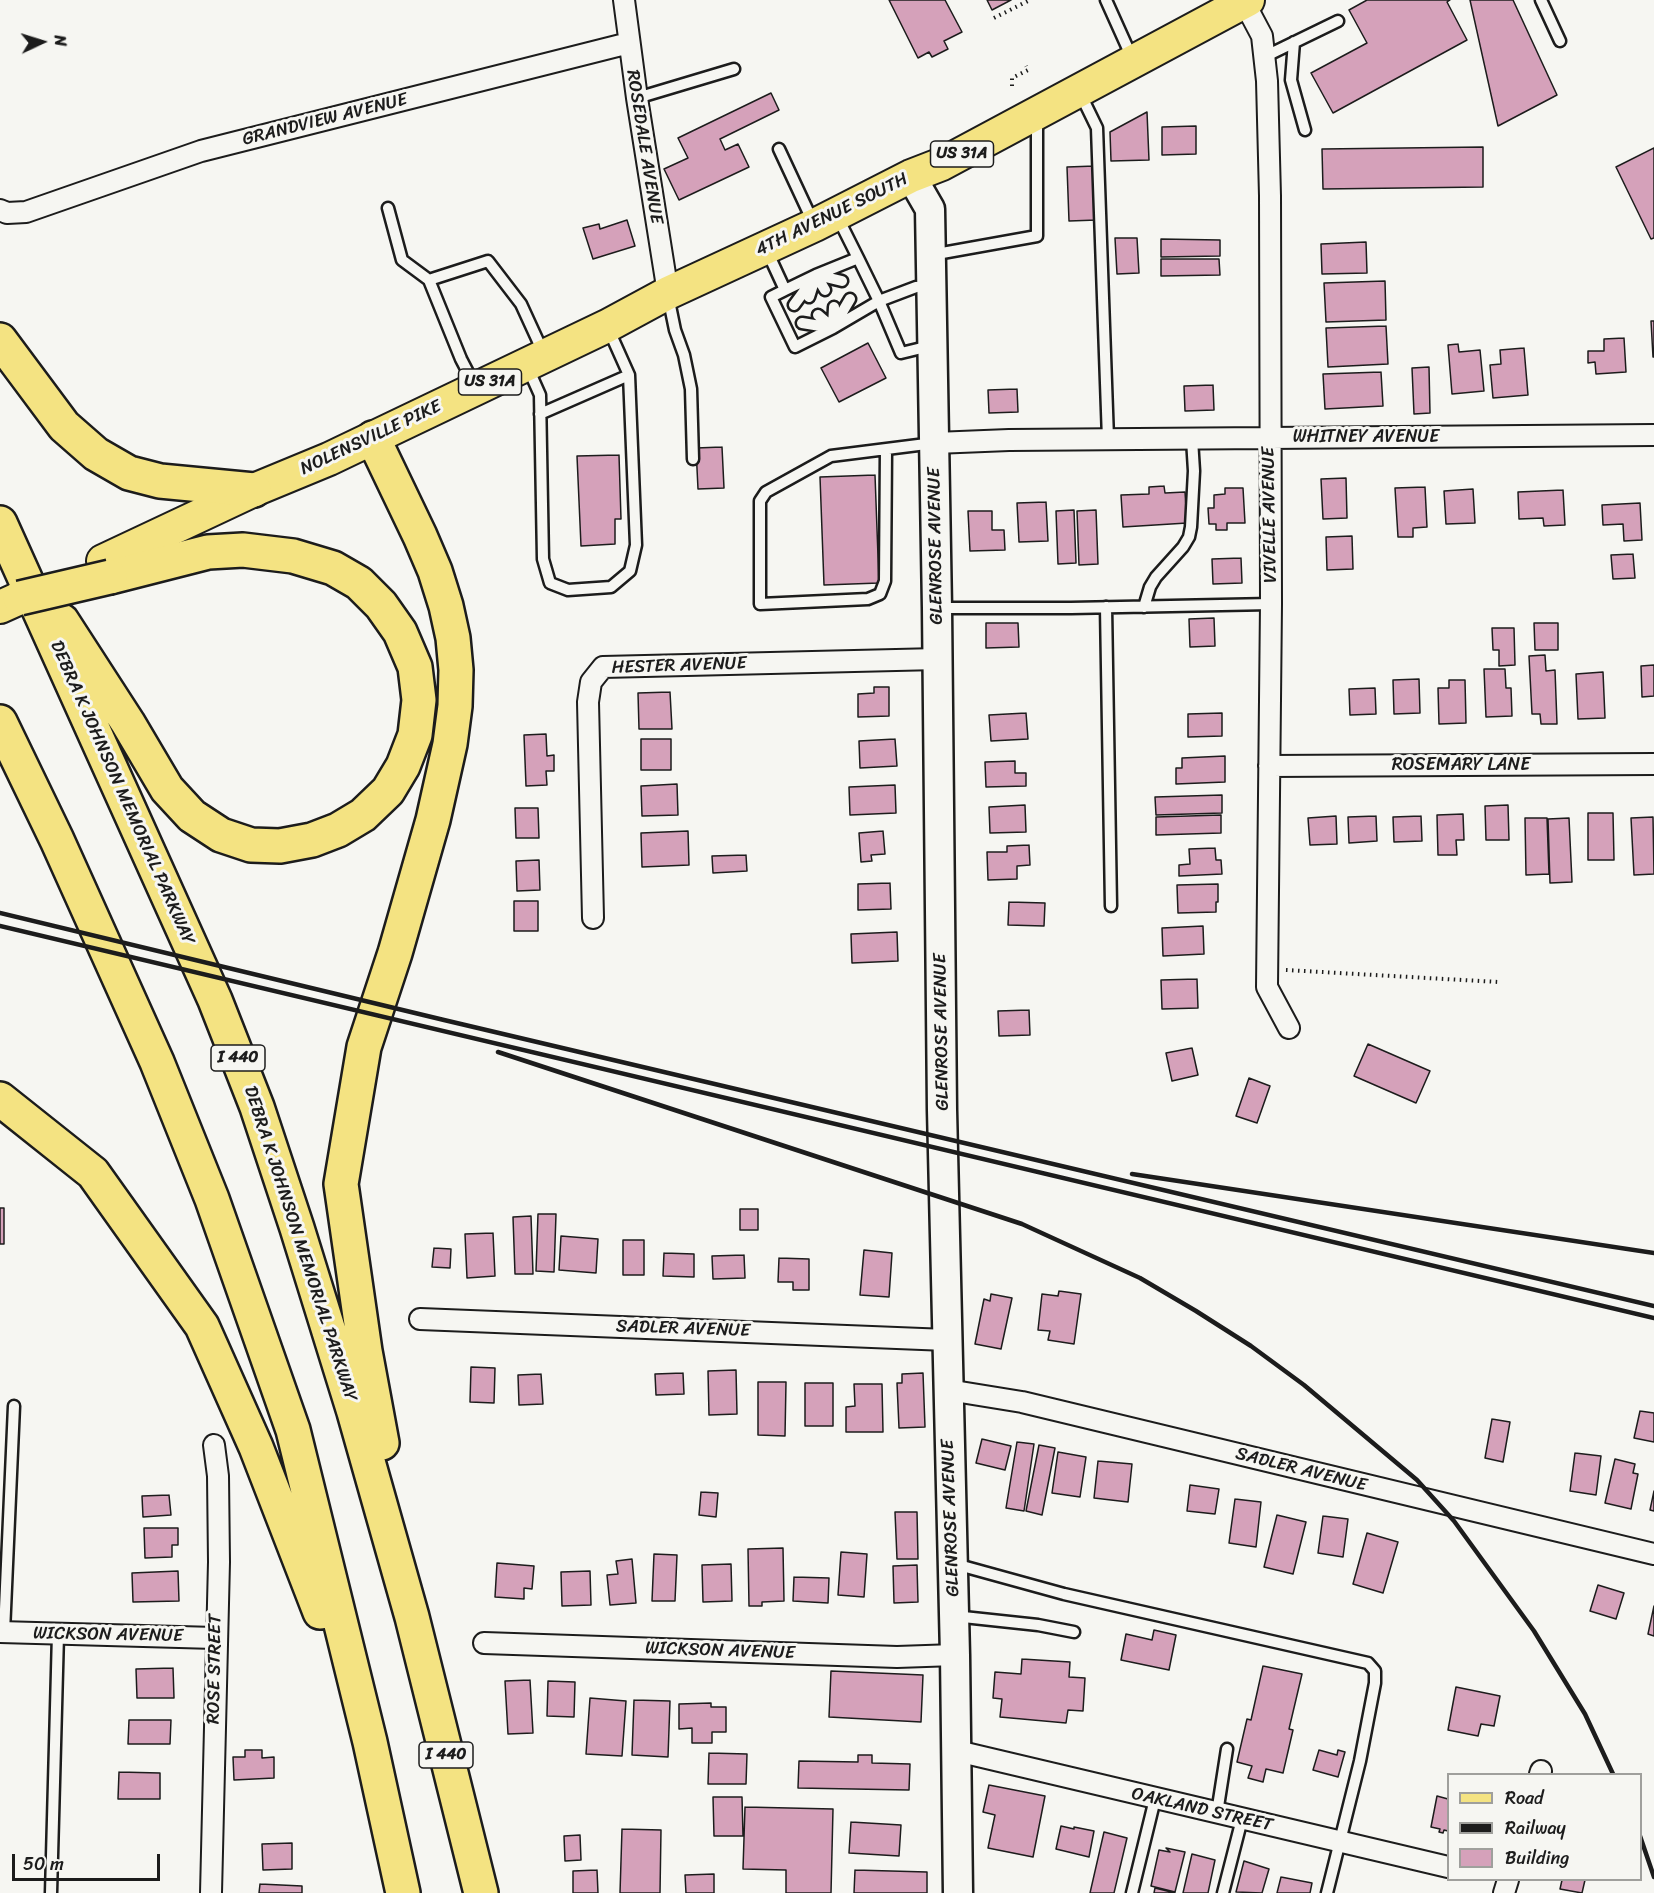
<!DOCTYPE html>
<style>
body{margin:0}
#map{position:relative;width:1654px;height:1893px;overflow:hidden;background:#f6f6f2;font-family:Sriracha,sans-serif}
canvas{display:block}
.legend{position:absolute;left:1447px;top:1773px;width:195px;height:108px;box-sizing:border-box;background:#f6f6f2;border:2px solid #9f9f9c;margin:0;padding:8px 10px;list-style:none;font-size:18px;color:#1c1c1c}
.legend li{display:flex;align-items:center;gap:12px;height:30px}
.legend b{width:30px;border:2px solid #9f9f9c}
.north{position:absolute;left:12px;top:12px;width:60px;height:60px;-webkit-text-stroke:4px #f6f6f2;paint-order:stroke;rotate:86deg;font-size:16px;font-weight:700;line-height:24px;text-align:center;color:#1c1c1c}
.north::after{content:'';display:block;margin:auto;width:21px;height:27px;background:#1c1c1c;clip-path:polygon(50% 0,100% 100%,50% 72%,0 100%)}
.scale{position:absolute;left:12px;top:1854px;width:148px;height:27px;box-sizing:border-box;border:3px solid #1c1c1c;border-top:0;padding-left:8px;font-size:18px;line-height:21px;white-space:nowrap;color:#1c1c1c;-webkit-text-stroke:4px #f6f6f2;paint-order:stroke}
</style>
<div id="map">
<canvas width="1654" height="1893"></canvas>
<ul class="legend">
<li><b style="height:8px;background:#f4e382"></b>Road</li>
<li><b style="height:8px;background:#1c1c1c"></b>Railway</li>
<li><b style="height:16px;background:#d5a1ba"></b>Building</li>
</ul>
<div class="north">N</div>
<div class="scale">50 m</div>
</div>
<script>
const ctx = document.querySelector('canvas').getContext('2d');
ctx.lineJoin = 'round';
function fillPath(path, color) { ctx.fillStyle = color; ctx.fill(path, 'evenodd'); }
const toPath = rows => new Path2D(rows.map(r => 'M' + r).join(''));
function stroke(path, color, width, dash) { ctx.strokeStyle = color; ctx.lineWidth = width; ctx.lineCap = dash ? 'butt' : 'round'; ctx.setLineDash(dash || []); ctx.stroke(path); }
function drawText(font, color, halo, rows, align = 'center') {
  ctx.font = font + ' Sriracha,sans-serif'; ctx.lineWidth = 6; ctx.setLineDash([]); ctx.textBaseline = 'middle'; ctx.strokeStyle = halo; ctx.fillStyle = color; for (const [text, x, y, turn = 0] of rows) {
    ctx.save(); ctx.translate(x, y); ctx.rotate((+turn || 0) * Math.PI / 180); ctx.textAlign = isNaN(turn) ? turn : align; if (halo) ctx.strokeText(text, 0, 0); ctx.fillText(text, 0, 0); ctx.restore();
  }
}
const building = toPath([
 [889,0,945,0,962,32,944,41,948,49,932,57,929,52,918,58,889,0],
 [987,0,1011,0,992,10,987,0],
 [1367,0,1450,0,1447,2,1467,40,1333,113,1311,73,1367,43,1349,10,1367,0],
 [1470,0,1513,0,1557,95,1498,126,1470,0],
 [771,93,779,110,720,139,725,150,738,144,749,167,679,200,664,169,688,158,678,138,771,93],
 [1147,112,1149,160,1111,161,1110,132,1147,112],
 [1196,126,1196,154,1162,155,1162,127,1196,126],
 [1483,147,1483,187,1323,189,1322,149,1483,147],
 [1654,148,1654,238,1651,239,1616,167,1654,148],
 [1095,166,1097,220,1069,221,1067,167,1095,166],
 [627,220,635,246,593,259,583,228,599,224,600,229,627,220],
 [1115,238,1137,238,1139,273,1117,274,1115,238],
 [1161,239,1220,240,1220,256,1161,257,1161,239],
 [1366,242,1367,273,1322,274,1321,244,1366,242],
 [1161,259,1219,259,1220,275,1161,276,1161,259],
 [1385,281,1386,320,1326,322,1324,283,1385,281],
 [1651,321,1654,321,1654,357,1653,357,1651,321],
 [1386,326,1388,364,1328,367,1326,328,1386,326],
 [1624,338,1626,372,1596,374,1595,362,1588,363,1588,351,1604,351,1604,339,1624,338],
 [868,343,886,378,839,402,821,368,868,343],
 [1458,344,1459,352,1480,350,1484,391,1452,394,1448,345,1458,344],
 [1524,348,1528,395,1493,398,1490,365,1501,364,1500,350,1524,348],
 [1429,367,1430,413,1414,414,1412,368,1429,367],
 [1381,372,1383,406,1325,409,1323,374,1381,372],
 [1213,385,1214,410,1185,411,1184,386,1213,385],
 [1017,389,1018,412,989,413,988,390,1017,389],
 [722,447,724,488,698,489,696,448,722,447],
 [619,455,621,519,615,519,615,544,581,546,577,456,619,455],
 [875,475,879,583,824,585,820,477,875,475],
 [1346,478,1347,518,1323,519,1321,479,1346,478],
 [1164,486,1165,493,1185,492,1187,523,1123,527,1121,495,1149,494,1149,487,1164,486],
 [1425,487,1427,527,1413,528,1413,537,1398,537,1395,488,1425,487],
 [1225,488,1243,488,1245,523,1227,523,1227,530,1216,530,1216,524,1209,524,1208,508,1214,508,1214,495,1225,494,1225,488],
 [1473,489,1475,523,1446,524,1444,491,1473,489],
 [1563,490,1565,525,1544,526,1543,518,1519,519,1518,492,1563,490],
 [1046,502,1048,541,1019,542,1017,503,1046,502],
 [1640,503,1642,540,1624,541,1623,524,1603,525,1602,505,1640,503],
 [1074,510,1076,563,1058,564,1056,511,1074,510],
 [1096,510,1098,564,1079,565,1077,511,1096,510],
 [968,511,992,511,992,530,1004,530,1005,550,970,551,968,511],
 [1352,536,1353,569,1327,570,1326,537,1352,536],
 [1633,554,1635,578,1613,579,1611,555,1633,554],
 [1241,558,1242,583,1213,584,1212,559,1241,558],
 [1214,618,1215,646,1190,647,1189,619,1214,618],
 [986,623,1018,623,1019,647,986,648,986,623],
 [1534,623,1558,623,1558,650,1535,650,1534,623],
 [1492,628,1514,628,1515,665,1499,666,1499,650,1493,650,1492,628],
 [1545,655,1546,671,1555,670,1557,724,1541,724,1540,714,1532,714,1529,656,1545,655],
 [1654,665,1654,696,1642,697,1641,666,1654,665],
 [1484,669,1505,669,1506,688,1511,688,1512,716,1486,717,1484,669],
 [1603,672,1605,718,1578,719,1576,674,1603,672],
 [1419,679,1420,713,1394,714,1393,680,1419,679],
 [1449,680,1465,680,1466,723,1439,724,1438,688,1449,688,1449,680],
 [874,687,889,687,889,716,858,717,858,694,874,693,874,687],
 [1375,688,1376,714,1350,715,1349,689,1375,688],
 [670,692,672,729,639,729,638,693,670,692],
 [1026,713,1028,739,991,741,989,715,1026,713],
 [1222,713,1222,736,1188,737,1188,714,1222,713],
 [546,734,547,756,554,755,554,771,546,771,547,785,526,786,524,735,546,734],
 [641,739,671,739,671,770,641,770,641,739],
 [895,739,897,766,860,768,859,741,895,739],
 [1225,756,1225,782,1176,784,1176,768,1182,768,1182,758,1225,756],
 [1015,761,1015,773,1026,773,1026,786,986,787,985,762,1015,761],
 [677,784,678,815,642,816,641,786,677,784],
 [895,785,896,813,850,815,849,787,895,785],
 [1222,795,1222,813,1156,815,1155,797,1222,795],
 [1025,805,1026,832,990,833,989,807,1025,805],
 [1508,805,1509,840,1486,840,1485,806,1508,805],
 [515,808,538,808,539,838,516,838,515,808],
 [1588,813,1613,813,1614,860,1588,860,1588,813],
 [1463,814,1464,840,1456,840,1457,855,1438,855,1437,815,1463,814],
 [1221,815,1221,833,1156,835,1156,817,1221,815],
 [1336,816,1337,844,1310,845,1308,818,1336,816],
 [1376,816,1377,841,1349,843,1348,817,1376,816],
 [1421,816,1422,841,1394,842,1393,817,1421,816],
 [1653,817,1654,874,1634,875,1631,818,1653,817],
 [1525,818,1547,818,1549,874,1526,875,1525,818],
 [1569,818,1572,882,1550,883,1548,819,1569,818],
 [688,831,689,865,642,867,641,833,688,831],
 [883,831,885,854,871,855,872,861,861,862,859,833,883,831],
 [1029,845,1030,865,1017,866,1017,879,988,880,987,852,1007,852,1007,846,1029,845],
 [1215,848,1216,860,1221,860,1222,874,1179,876,1179,865,1190,864,1189,849,1215,848],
 [746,855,747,871,713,873,712,856,746,855],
 [539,860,540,890,517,891,516,861,539,860],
 [890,883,891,909,858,910,858,884,890,883],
 [1218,884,1218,902,1216,902,1216,912,1178,913,1177,885,1218,884],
 [514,901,538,901,538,931,514,931,514,901],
 [1009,902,1045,903,1044,926,1008,925,1009,902],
 [1203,926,1204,954,1163,956,1162,928,1203,926],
 [897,932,898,961,852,963,851,934,897,932],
 [1197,979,1198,1008,1162,1009,1161,980,1197,979],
 [1029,1010,1030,1035,999,1036,998,1011,1029,1010],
 [1368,1044,1430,1071,1416,1103,1354,1076,1368,1044],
 [1192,1048,1198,1075,1172,1081,1166,1053,1192,1048],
 [1249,1078,1270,1086,1257,1123,1236,1116,1249,1078],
 [0,1208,4,1208,4,1244,0,1244,0,1208],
 [740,1209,758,1209,758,1230,740,1230,740,1209],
 [538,1214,556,1214,554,1272,536,1271,538,1214],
 [531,1216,533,1274,515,1274,513,1217,531,1216],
 [493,1233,495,1276,467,1278,465,1234,493,1233],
 [561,1236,598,1239,596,1273,559,1270,561,1236],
 [623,1240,644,1240,644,1275,623,1275,623,1240],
 [434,1248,451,1249,450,1268,432,1267,434,1248],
 [864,1250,892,1253,889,1297,860,1295,864,1250],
 [664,1253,694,1254,694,1277,663,1276,664,1253],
 [744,1255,745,1278,713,1279,712,1256,744,1255],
 [779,1258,809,1259,809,1290,793,1290,793,1282,778,1282,779,1258],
 [1059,1291,1081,1294,1074,1344,1048,1340,1050,1331,1038,1330,1042,1294,1058,1296,1059,1291],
 [991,1294,1012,1298,1001,1349,975,1344,984,1299,990,1301,991,1294],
 [471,1367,495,1368,494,1403,470,1402,471,1367],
 [736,1370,737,1414,709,1415,708,1371,736,1370],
 [683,1373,684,1394,656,1395,655,1374,683,1373],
 [923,1373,925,1427,899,1428,897,1383,902,1383,902,1374,923,1373],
 [541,1374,543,1404,519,1405,518,1375,541,1374],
 [758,1382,786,1382,785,1436,758,1435,758,1382],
 [805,1383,833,1383,833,1426,805,1426,805,1383],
 [854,1384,882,1384,883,1432,846,1432,846,1407,855,1406,854,1384],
 [1640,1411,1654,1413,1654,1442,1634,1438,1640,1411],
 [1492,1419,1510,1422,1503,1462,1485,1458,1492,1419],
 [982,1439,1011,1446,1005,1470,976,1463,982,1439],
 [1017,1442,1034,1444,1024,1511,1006,1508,1017,1442],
 [1039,1445,1055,1448,1042,1515,1026,1511,1039,1445],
 [1058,1452,1086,1457,1080,1497,1052,1493,1058,1452],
 [1575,1453,1601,1456,1596,1495,1570,1491,1575,1453],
 [1615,1459,1635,1464,1633,1473,1638,1474,1631,1509,1605,1503,1615,1459],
 [1098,1461,1132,1464,1128,1502,1094,1498,1098,1461],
 [1190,1485,1219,1489,1215,1514,1187,1511,1190,1485],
 [1654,1491,1654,1511,1650,1510,1654,1491],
 [701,1492,718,1493,716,1517,699,1515,701,1492],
 [169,1495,171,1515,143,1517,142,1496,169,1495],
 [1235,1499,1261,1502,1256,1547,1229,1543,1235,1499],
 [895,1512,917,1512,918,1559,897,1559,895,1512],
 [1277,1515,1306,1522,1293,1574,1264,1567,1277,1515],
 [1323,1516,1348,1519,1343,1557,1318,1553,1323,1516],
 [144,1528,178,1528,178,1545,172,1545,172,1557,145,1558,144,1528],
 [1367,1533,1398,1542,1383,1593,1353,1584,1367,1533],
 [783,1548,784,1601,762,1602,762,1606,749,1606,748,1549,783,1548],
 [841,1552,867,1554,864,1597,838,1595,841,1552],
 [654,1554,677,1555,675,1601,652,1601,654,1554],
 [632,1559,636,1603,610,1605,607,1575,618,1574,616,1561,632,1559],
 [497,1563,534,1566,532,1589,524,1588,524,1599,495,1597,497,1563],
 [731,1564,732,1601,703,1602,702,1565,731,1564],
 [917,1565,918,1602,894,1603,893,1566,917,1565],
 [178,1571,179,1601,133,1602,132,1573,178,1571],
 [590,1571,591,1605,562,1606,561,1572,590,1571],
 [794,1577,829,1578,828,1603,793,1601,794,1577],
 [1598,1585,1624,1593,1616,1619,1590,1611,1598,1585],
 [1654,1606,1654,1636,1648,1634,1654,1606],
 [1154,1630,1176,1635,1169,1670,1121,1660,1126,1634,1152,1640,1154,1630],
 [1022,1659,1070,1662,1069,1677,1085,1678,1083,1711,1068,1710,1066,1723,1000,1717,1002,1699,993,1698,995,1672,1021,1674,1022,1659],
 [1263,1666,1302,1674,1289,1729,1293,1730,1283,1773,1266,1769,1263,1782,1248,1778,1252,1766,1237,1762,1247,1719,1251,1720,1263,1666],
 [173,1668,174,1698,137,1698,136,1669,173,1668],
 [831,1671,923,1675,921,1722,829,1717,831,1671],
 [530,1680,533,1733,508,1734,505,1681,530,1680],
 [548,1681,575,1682,574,1717,547,1716,548,1681],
 [1456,1687,1500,1696,1494,1726,1481,1724,1478,1736,1448,1730,1456,1687],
 [590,1698,626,1701,622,1756,586,1754,590,1698],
 [634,1700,670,1701,668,1757,632,1755,634,1700],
 [711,1703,711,1707,726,1707,726,1732,712,1732,712,1743,692,1743,692,1728,679,1729,679,1704,711,1703],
 [129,1720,171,1720,170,1744,128,1744,129,1720],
 [245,1750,262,1750,262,1758,274,1757,274,1778,234,1780,233,1757,245,1757,245,1750],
 [1319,1750,1337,1755,1338,1750,1345,1752,1338,1777,1313,1770,1319,1750],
 [709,1753,747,1754,746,1784,708,1784,709,1753],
 [858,1755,872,1755,872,1763,910,1764,909,1790,798,1788,799,1761,858,1762,858,1755],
 [119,1772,160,1773,160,1799,118,1799,119,1772],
 [989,1785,1045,1796,1033,1857,988,1848,995,1815,983,1812,989,1785],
 [1437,1796,1448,1799,1448,1831,1444,1830,1443,1833,1439,1832,1440,1829,1431,1827,1437,1796],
 [713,1797,742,1797,743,1836,714,1836,713,1797],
 [745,1807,833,1809,831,1893,786,1893,786,1870,743,1869,745,1807],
 [851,1822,901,1825,899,1856,849,1853,851,1822],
 [1061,1826,1074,1829,1074,1827,1094,1831,1089,1857,1056,1849,1061,1826],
 [622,1829,661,1830,660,1893,620,1893,622,1829],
 [1104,1832,1127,1838,1114,1893,1090,1893,1104,1832],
 [580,1835,581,1860,565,1861,564,1836,580,1835],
 [292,1843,292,1869,263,1870,262,1844,292,1843],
 [1166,1848,1185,1852,1175,1892,1151,1886,1159,1850,1170,1852,1166,1848],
 [1192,1854,1215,1860,1208,1893,1183,1893,1192,1854],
 [1244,1861,1269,1869,1262,1893,1236,1892,1244,1861],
 [597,1870,598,1893,573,1893,573,1871,597,1870],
 [855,1870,927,1872,927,1893,854,1893,855,1870],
 [714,1874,714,1893,686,1893,685,1875,714,1874],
 [1281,1877,1312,1883,1310,1893,1277,1893,1281,1877],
 [1562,1880,1585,1880,1582,1893,1560,1889,1562,1880],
 [260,1884,302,1886,302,1893,259,1893,260,1884],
 [1155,1888,1175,1893,1154,1893,1155,1888]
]);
const path = toPath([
 [994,18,1030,0],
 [1012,86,1012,78,1028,70,1026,66],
 [1286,970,1498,982]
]);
const lane = toPath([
 [1106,0,1133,60],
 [1541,0,1560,41],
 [1294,42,1291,80,1305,130],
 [1264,57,1338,21],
 [1080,93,1097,128,1108,439],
 [637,98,734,69],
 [779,149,813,222],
 [388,208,402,260,429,280],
 [767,251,785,290,816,275,794,305],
 [931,255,1037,236,1037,119],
 [858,258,879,301,901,353,930,346],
 [816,275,858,258,837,216],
 [817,275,842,281],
 [785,290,771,297,795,347,833,328,879,301,916,287,931,286],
 [668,296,675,330,684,355,691,389,693,459],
 [809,297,816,275,825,290],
 [834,307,833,328,850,299],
 [802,323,833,328,818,315],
 [528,368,540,395,543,559,550,583,568,590,611,587,630,571,636,545,629,375,608,328],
 [475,386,461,359,429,280,488,261,521,304,543,352],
 [540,414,629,375],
 [886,450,885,581,880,594,868,599,760,604,760,501,766,492,831,456,934,443],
 [1106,607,1111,906],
 [1144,607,1150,587,1156,577,1183,547,1189,537,1191,527,1194,471,1192,439],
 [938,608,1071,608,1271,604],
 [955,1564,1064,1594,1368,1663,1375,1671,1375,1683,1360,1761,1327,1893],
 [954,1616,1038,1625,1074,1632],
 [4,1632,14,1406],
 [1217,1813,1227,1749],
 [51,1893,58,1634],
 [1132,1893,1155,1799],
 [1223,1893,1242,1819]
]);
const street = toPath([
 [624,0,637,98,668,293],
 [1244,2,1262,36,1267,81,1270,196,1271,604,1267,987,1289,1028],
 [0,210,7,213,26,212,201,151,629,43],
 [935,443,1009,440,1654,435],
 [1269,766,1654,764],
 [593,918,588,702,591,682,603,667,938,659],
 [420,1319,947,1340],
 [948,1390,1022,1402,1654,1554],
 [0,1632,215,1638],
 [484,1643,897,1657,955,1655],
 [957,1751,1448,1867],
 [1540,1774,1541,1771],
 [211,1893,219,1562,218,1476,214,1445],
 [1504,1893,1508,1880]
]);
const secondary = toPath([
 [911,176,930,209,937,608,942,1110,955,1655,958,1893]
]);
const primary = toPath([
 [103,561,254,490,329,459,607,326,668,293,815,225,911,176,942,164,1248,0],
 [0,607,20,598]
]);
const highway = toPath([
 [0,340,64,426,96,454,129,473,160,481,254,490],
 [373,438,420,536,435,571,446,606,453,638,456,670,455,706,450,744,433,820,395,953,364,1047,341,1184,365,1351,382,1443],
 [0,523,215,1000,257,1107,297,1228,354,1412,412,1617,481,1893],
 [62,621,128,723,167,789,192,816,221,835,251,845,280,846,312,840,338,830,363,815,388,791,403,766,415,735,419,700,415,667,400,632,381,605,359,583,333,568,293,556,243,550,208,552,110,577],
 [0,722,57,840,157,1062,212,1199,293,1430,370,1742,403,1893],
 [0,1099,93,1173,202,1326,256,1447,320,1612]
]);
const rail = toPath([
 [0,913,444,1020,1654,1306],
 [0,926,1654,1318],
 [498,1052,1022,1224,1140,1278,1196,1311,1251,1346,1304,1385,1417,1480,1454,1521,1534,1631,1585,1714,1613,1774],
 [1132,1174,1654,1253],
 [1640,1836,1654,1877]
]);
const highwayBridge = toPath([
 [20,598,110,577]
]);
const shields = [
 [962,154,63],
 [490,382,63],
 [238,1058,54],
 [446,1755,54]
];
const shieldNames = [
 ["US 31A",962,154],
 ["US 31A",490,382],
 ["I 440",238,1058],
 ["I 440",446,1755]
];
const streetNames = [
 ["GRANDVIEW AVENUE",325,120,-14],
 ["ROSEDALE AVENUE",644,147,81],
 ["4TH AVENUE SOUTH",832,215,-26],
 ["WHITNEY AVENUE",1366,437],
 ["NOLENSVILLE PIKE",371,438,-25],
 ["VIVELLE AVENUE",1270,515,-91],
 ["GLENROSE AVENUE",936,546,-91],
 ["HESTER AVENUE",679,666,-2],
 ["ROSEMARY LANE",1461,765],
 ["DEBRA K JOHNSON MEMORIAL PARKWAY",122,793,66],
 ["GLENROSE AVENUE",942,1032,-91],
 ["DEBRA K JOHNSON MEMORIAL PARKWAY",300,1244,72],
 ["SADLER AVENUE",683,1329,2],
 ["SADLER AVENUE",1301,1470,14],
 ["GLENROSE AVENUE",951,1518,-92],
 ["WICKSON AVENUE",108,1635,1],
 ["WICKSON AVENUE",720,1651,2],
 ["ROSE STREET",215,1669,-89],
 ["OAKLAND STREET",1202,1810,13]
];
fillPath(building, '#d5a1ba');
stroke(building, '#1c1c1c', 1.5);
stroke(lane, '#1c1c1c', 15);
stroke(street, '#1c1c1c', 24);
stroke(secondary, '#1c1c1c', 33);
stroke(primary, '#1c1c1c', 36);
stroke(highway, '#1c1c1c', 38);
stroke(path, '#1c1c1c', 4, [1.5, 4.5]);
stroke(lane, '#f6f6f2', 10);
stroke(street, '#f6f6f2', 20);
stroke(secondary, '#f6f6f2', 28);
stroke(primary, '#f4e382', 32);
stroke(highway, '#f4e382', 33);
stroke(rail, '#1c1c1c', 4.5);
stroke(highwayBridge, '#1c1c1c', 38, []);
stroke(highwayBridge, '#f4e382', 33);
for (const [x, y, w] of shields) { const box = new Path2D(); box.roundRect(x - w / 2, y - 13, w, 26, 4.5); ctx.fillStyle = '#f6f6f2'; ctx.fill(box); stroke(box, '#1c1c1c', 1.5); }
drawText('bold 16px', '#1c1c1c', null, shieldNames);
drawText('18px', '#1c1c1c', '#f6f6f2', streetNames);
</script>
